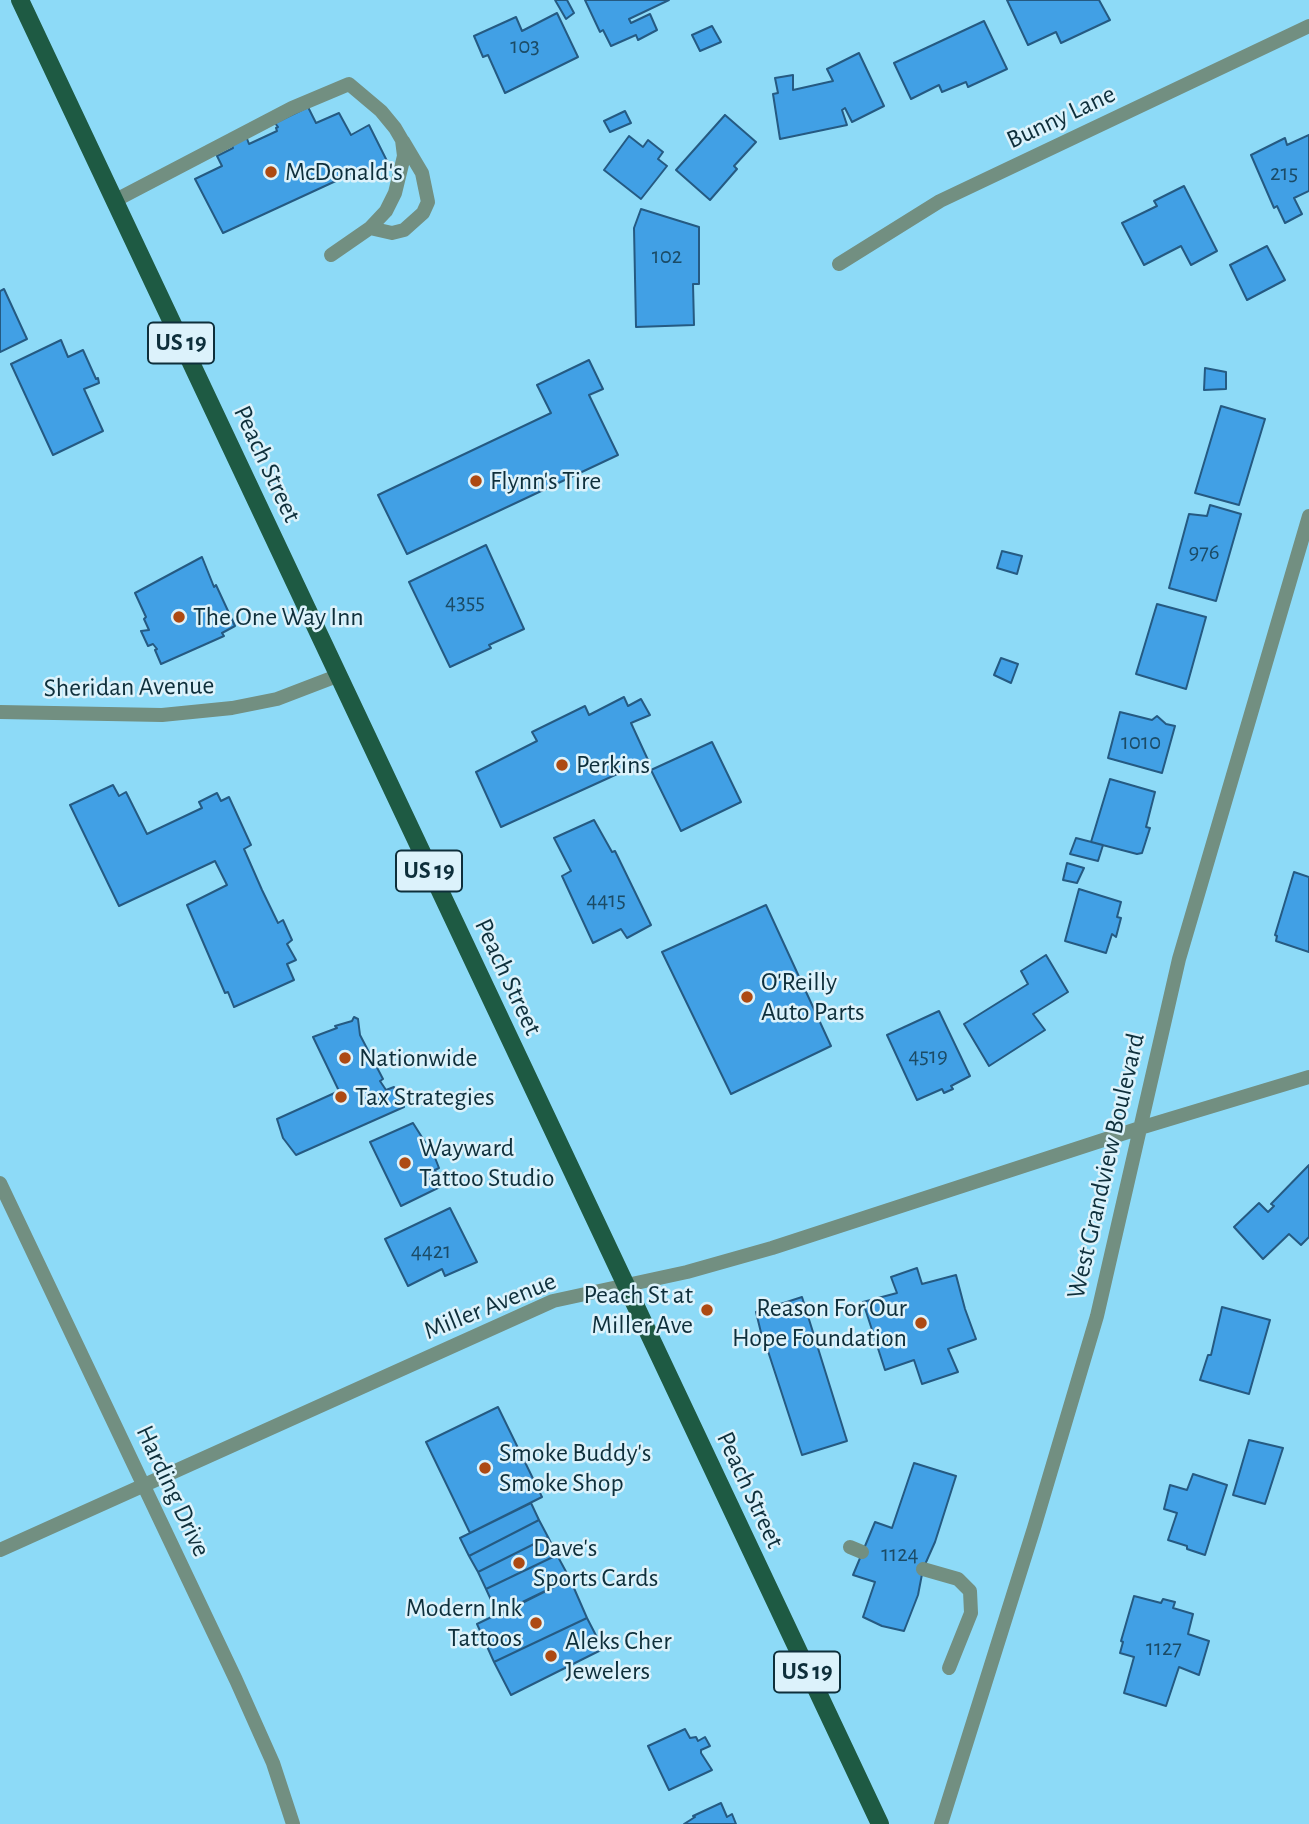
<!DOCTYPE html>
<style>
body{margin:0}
canvas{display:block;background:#8ddaf7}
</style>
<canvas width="1309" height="1824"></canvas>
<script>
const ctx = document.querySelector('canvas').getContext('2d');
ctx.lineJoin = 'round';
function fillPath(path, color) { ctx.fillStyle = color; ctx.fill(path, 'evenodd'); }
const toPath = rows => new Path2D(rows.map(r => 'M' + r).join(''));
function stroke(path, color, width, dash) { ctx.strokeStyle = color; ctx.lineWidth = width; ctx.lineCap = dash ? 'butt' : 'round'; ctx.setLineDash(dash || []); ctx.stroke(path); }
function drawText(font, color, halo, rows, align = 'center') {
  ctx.font = font + ' "Alegreya Sans",sans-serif'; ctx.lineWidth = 5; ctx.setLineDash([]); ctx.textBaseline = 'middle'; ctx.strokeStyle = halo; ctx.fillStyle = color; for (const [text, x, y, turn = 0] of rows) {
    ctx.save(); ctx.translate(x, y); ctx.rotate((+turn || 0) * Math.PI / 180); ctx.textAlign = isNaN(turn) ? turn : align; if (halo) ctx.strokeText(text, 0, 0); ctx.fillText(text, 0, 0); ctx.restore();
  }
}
const building = toPath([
 [555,0,567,0,574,13,566,19,555,0],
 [585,0,669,0,629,19,631,23,650,14,657,30,638,40,636,35,611,46,603,30,600,32,585,0],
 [1007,0,1099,0,1110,20,1061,43,1056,32,1028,45,1007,0],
 [557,13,578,57,505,93,488,55,483,57,474,36,516,17,522,31,557,13],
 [984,21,1007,69,968,87,966,82,942,92,939,85,911,99,894,63,984,21],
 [712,26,721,42,700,51,692,35,712,26],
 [859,53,884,106,852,122,845,108,842,110,847,125,780,139,773,94,778,93,775,78,793,75,793,90,833,81,827,69,859,53],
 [308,107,316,123,339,113,351,135,369,125,389,165,369,176,364,168,223,233,195,179,222,166,217,156,233,148,231,143,246,136,249,144,277,131,276,128,278,127,275,123,308,107],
 [625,111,631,123,610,132,604,121,625,111],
 [725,115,756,142,734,166,737,169,710,200,676,170,725,115],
 [1309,135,1309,191,1294,198,1302,214,1285,223,1277,206,1274,208,1251,155,1285,138,1287,145,1309,135],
 [629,136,643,147,648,140,663,152,658,159,667,166,641,199,604,170,629,136],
 [1184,186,1217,251,1191,265,1181,246,1144,265,1122,223,1157,206,1154,201,1184,186],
 [641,209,699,227,699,284,693,284,694,325,636,327,634,228,641,209],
 [1267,246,1285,280,1247,300,1230,265,1267,246],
 [4,289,27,339,0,352,0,291,4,289],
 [61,340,68,357,83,350,96,379,98,378,99,383,84,389,103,431,53,455,11,364,61,340],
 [589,360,603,389,589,395,618,455,407,554,378,495,551,413,537,385,589,360],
 [1205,368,1226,372,1226,389,1204,390,1205,368],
 [1221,406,1265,419,1239,505,1195,493,1221,406],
 [1210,505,1241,514,1216,601,1169,588,1189,514,1207,516,1210,505],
 [486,545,524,629,489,645,491,648,450,667,409,582,486,545],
 [1002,551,1022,556,1017,574,997,568,1002,551],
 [202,557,214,587,216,585,235,626,222,633,224,636,161,664,155,650,157,649,153,644,148,646,141,631,149,630,144,619,146,617,135,593,202,557],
 [1157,604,1206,617,1186,689,1136,674,1157,604],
 [1001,658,1018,664,1011,683,994,675,1001,658],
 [624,697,628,706,641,699,650,715,631,723,648,760,501,827,476,772,537,741,532,732,585,706,589,715,624,697],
 [1120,712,1152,720,1157,716,1166,724,1175,726,1162,773,1108,758,1120,712],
 [712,742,741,802,681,831,651,770,712,742],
 [1110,779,1155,792,1146,827,1150,828,1142,853,1137,854,1091,842,1110,779],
 [113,785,119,796,126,792,147,834,202,808,199,802,217,793,221,801,229,797,251,845,244,849,262,890,278,923,283,920,292,940,287,944,296,960,287,964,294,980,234,1007,228,992,225,993,187,905,227,885,215,861,119,906,70,805,113,785],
 [594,820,612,852,615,851,651,925,627,938,621,929,593,943,562,876,571,871,554,838,594,820],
 [1076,838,1103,845,1098,861,1070,854,1076,838],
 [1067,863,1084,868,1077,883,1063,880,1067,863],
 [1294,872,1309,877,1309,952,1276,941,1277,936,1275,935,1294,872],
 [1079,889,1121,902,1117,917,1121,918,1116,937,1112,934,1106,953,1065,941,1079,889],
 [766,905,831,1046,731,1094,662,952,766,905],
 [1046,955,1068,992,1033,1014,1045,1030,989,1066,964,1024,1028,984,1021,971,1046,955],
 [939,1011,970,1076,951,1086,953,1089,944,1093,942,1089,917,1100,887,1035,939,1011],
 [354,1017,358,1019,360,1035,383,1079,380,1081,386,1090,394,1087,404,1107,296,1155,283,1138,277,1119,339,1091,313,1037,337,1028,335,1026,352,1021,354,1017],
 [413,1123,425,1142,421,1144,426,1152,432,1150,439,1168,435,1170,442,1186,401,1206,370,1142,413,1123],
 [1309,1165,1309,1237,1301,1245,1289,1234,1263,1259,1234,1227,1259,1203,1268,1212,1274,1206,1271,1204,1309,1165],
 [450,1208,477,1262,445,1276,442,1269,408,1286,385,1239,450,1208],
 [917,1268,922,1284,956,1275,965,1309,976,1339,948,1349,958,1372,922,1384,914,1360,885,1370,863,1302,897,1293,891,1277,917,1268],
 [802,1297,847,1441,802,1455,766,1345,764,1345,756,1312,802,1297],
 [1222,1307,1270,1320,1249,1394,1200,1380,1208,1355,1211,1355,1222,1307],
 [498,1407,542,1497,470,1533,426,1442,498,1407],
 [1249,1440,1283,1448,1265,1504,1233,1495,1249,1440],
 [914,1463,956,1476,935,1542,923,1569,918,1595,904,1631,882,1626,863,1617,875,1582,853,1575,875,1522,892,1528,914,1463],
 [1193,1474,1227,1485,1205,1555,1187,1549,1187,1546,1168,1540,1177,1513,1164,1509,1170,1485,1187,1490,1193,1474],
 [531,1503,539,1520,469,1556,460,1538,531,1503],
 [539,1520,548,1537,478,1572,469,1556,539,1520],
 [548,1537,557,1555,486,1589,478,1572,548,1537],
 [557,1555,570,1579,498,1615,486,1589,557,1555],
 [570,1579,587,1618,494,1662,477,1624,570,1579],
 [1134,1596,1161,1603,1163,1599,1175,1602,1173,1608,1193,1614,1188,1634,1209,1641,1199,1675,1179,1667,1166,1706,1124,1693,1134,1657,1120,1653,1123,1642,1121,1641,1134,1596],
 [587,1618,603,1649,511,1695,494,1662,587,1618],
 [685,1729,690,1738,696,1737,698,1741,705,1737,710,1746,701,1750,701,1753,712,1770,669,1790,648,1746,685,1729],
 [721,1803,727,1817,732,1814,736,1824,684,1824,695,1817,693,1816,721,1803]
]);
const lane = toPath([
 [114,201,292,108,349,84,381,111,395,128,402,140,404,156,395,193,386,211,370,228,331,255],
 [370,228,392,233,404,230,423,213,428,202,422,173,403,141],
 [850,1547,862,1552],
 [923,1569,958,1579,970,1591,971,1613,949,1668]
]);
const street = toPath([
 [839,264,940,201,1309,26],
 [0,712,162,715,232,708,277,699,337,676],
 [0,1183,236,1680,273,1763,293,1824],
 [0,1550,553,1301,687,1272,772,1248,1140,1128,1309,1077],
 [941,1824,1034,1528,1097,1316,1179,959,1309,516]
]);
const primary = toPath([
 [20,0,880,1824]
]);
const markers = [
 [271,172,7,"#ad4a13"],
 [476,481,7,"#ad4a13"],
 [179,617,7,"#ad4a13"],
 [562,765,7,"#ad4a13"],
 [747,997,7,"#ad4a13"],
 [345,1058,7,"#ad4a13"],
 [341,1097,7,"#ad4a13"],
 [405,1163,7,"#ad4a13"],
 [707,1310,7,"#ad4a13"],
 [921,1323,7,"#ad4a13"],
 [485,1468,7,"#ad4a13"],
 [519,1563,7,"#ad4a13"],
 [536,1623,7,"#ad4a13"],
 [551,1656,7,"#ad4a13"]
];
const numberNames = [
 ["103",525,46],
 ["215",1284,173],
 ["102",667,256],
 ["976",1204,552],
 ["4355",465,602],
 ["1010",1141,742],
 ["4415",606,900],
 ["4519",928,1056],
 ["4421",431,1251],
 ["1124",900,1554],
 ["1127",1164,1648]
];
const shields = [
 [181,343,66],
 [429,871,66],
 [807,1672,66]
];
const shieldNames = [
 ["US 19",181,343],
 ["US 19",429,871],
 ["US 19",807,1672]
];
const streetNames = [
 ["Bunny Lane",1061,117,-25],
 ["Peach Street",267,464,65],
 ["Sheridan Avenue",129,687,-1],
 ["Peach Street",508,977,65],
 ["West Grandview Boulevard",1106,1166,-77],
 ["Miller Avenue",490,1306,-22],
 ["Peach Street",750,1490,65],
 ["Harding Drive",173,1491,65]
];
const poiNames = [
 ["McDonald's",285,172],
 ["Flynn's Tire",490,481],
 ["The One Way Inn",193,617],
 ["Perkins",576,765],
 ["O'Reilly",761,982],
 ["Auto Parts",761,1012],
 ["Nationwide",359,1058],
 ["Tax Strategies",355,1097],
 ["Wayward",419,1148],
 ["Tattoo Studio",419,1178],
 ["Peach St at",693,1295,"right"],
 ["Miller Ave",693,1325,"right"],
 ["Reason For Our",907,1308,"right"],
 ["Hope Foundation",907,1338,"right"],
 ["Smoke Buddy's",499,1453],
 ["Smoke Shop",499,1483],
 ["Dave's",533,1548],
 ["Sports Cards",533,1578],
 ["Modern Ink",522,1608,"right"],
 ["Tattoos",522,1638,"right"],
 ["Aleks Cher",565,1641],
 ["Jewelers",565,1671]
];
fillPath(building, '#41a0e5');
stroke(building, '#255a82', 2);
stroke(lane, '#728f81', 14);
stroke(street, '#728f81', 14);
stroke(primary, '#1e5a43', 18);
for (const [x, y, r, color] of markers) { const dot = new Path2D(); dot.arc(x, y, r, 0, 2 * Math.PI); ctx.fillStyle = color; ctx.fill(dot); stroke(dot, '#dcf2fb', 2.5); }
drawText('23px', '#1b4b66', null, numberNames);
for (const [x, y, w] of shields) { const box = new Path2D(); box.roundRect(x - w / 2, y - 20.5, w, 41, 5); ctx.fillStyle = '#dcf2fb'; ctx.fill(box); stroke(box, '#0e2f3b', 2); }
drawText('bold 24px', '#0e2f3b', null, shieldNames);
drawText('26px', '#0e2f3b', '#dcf2fb', streetNames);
drawText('26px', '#0e2f3b', '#dcf2fb', poiNames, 'left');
</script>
